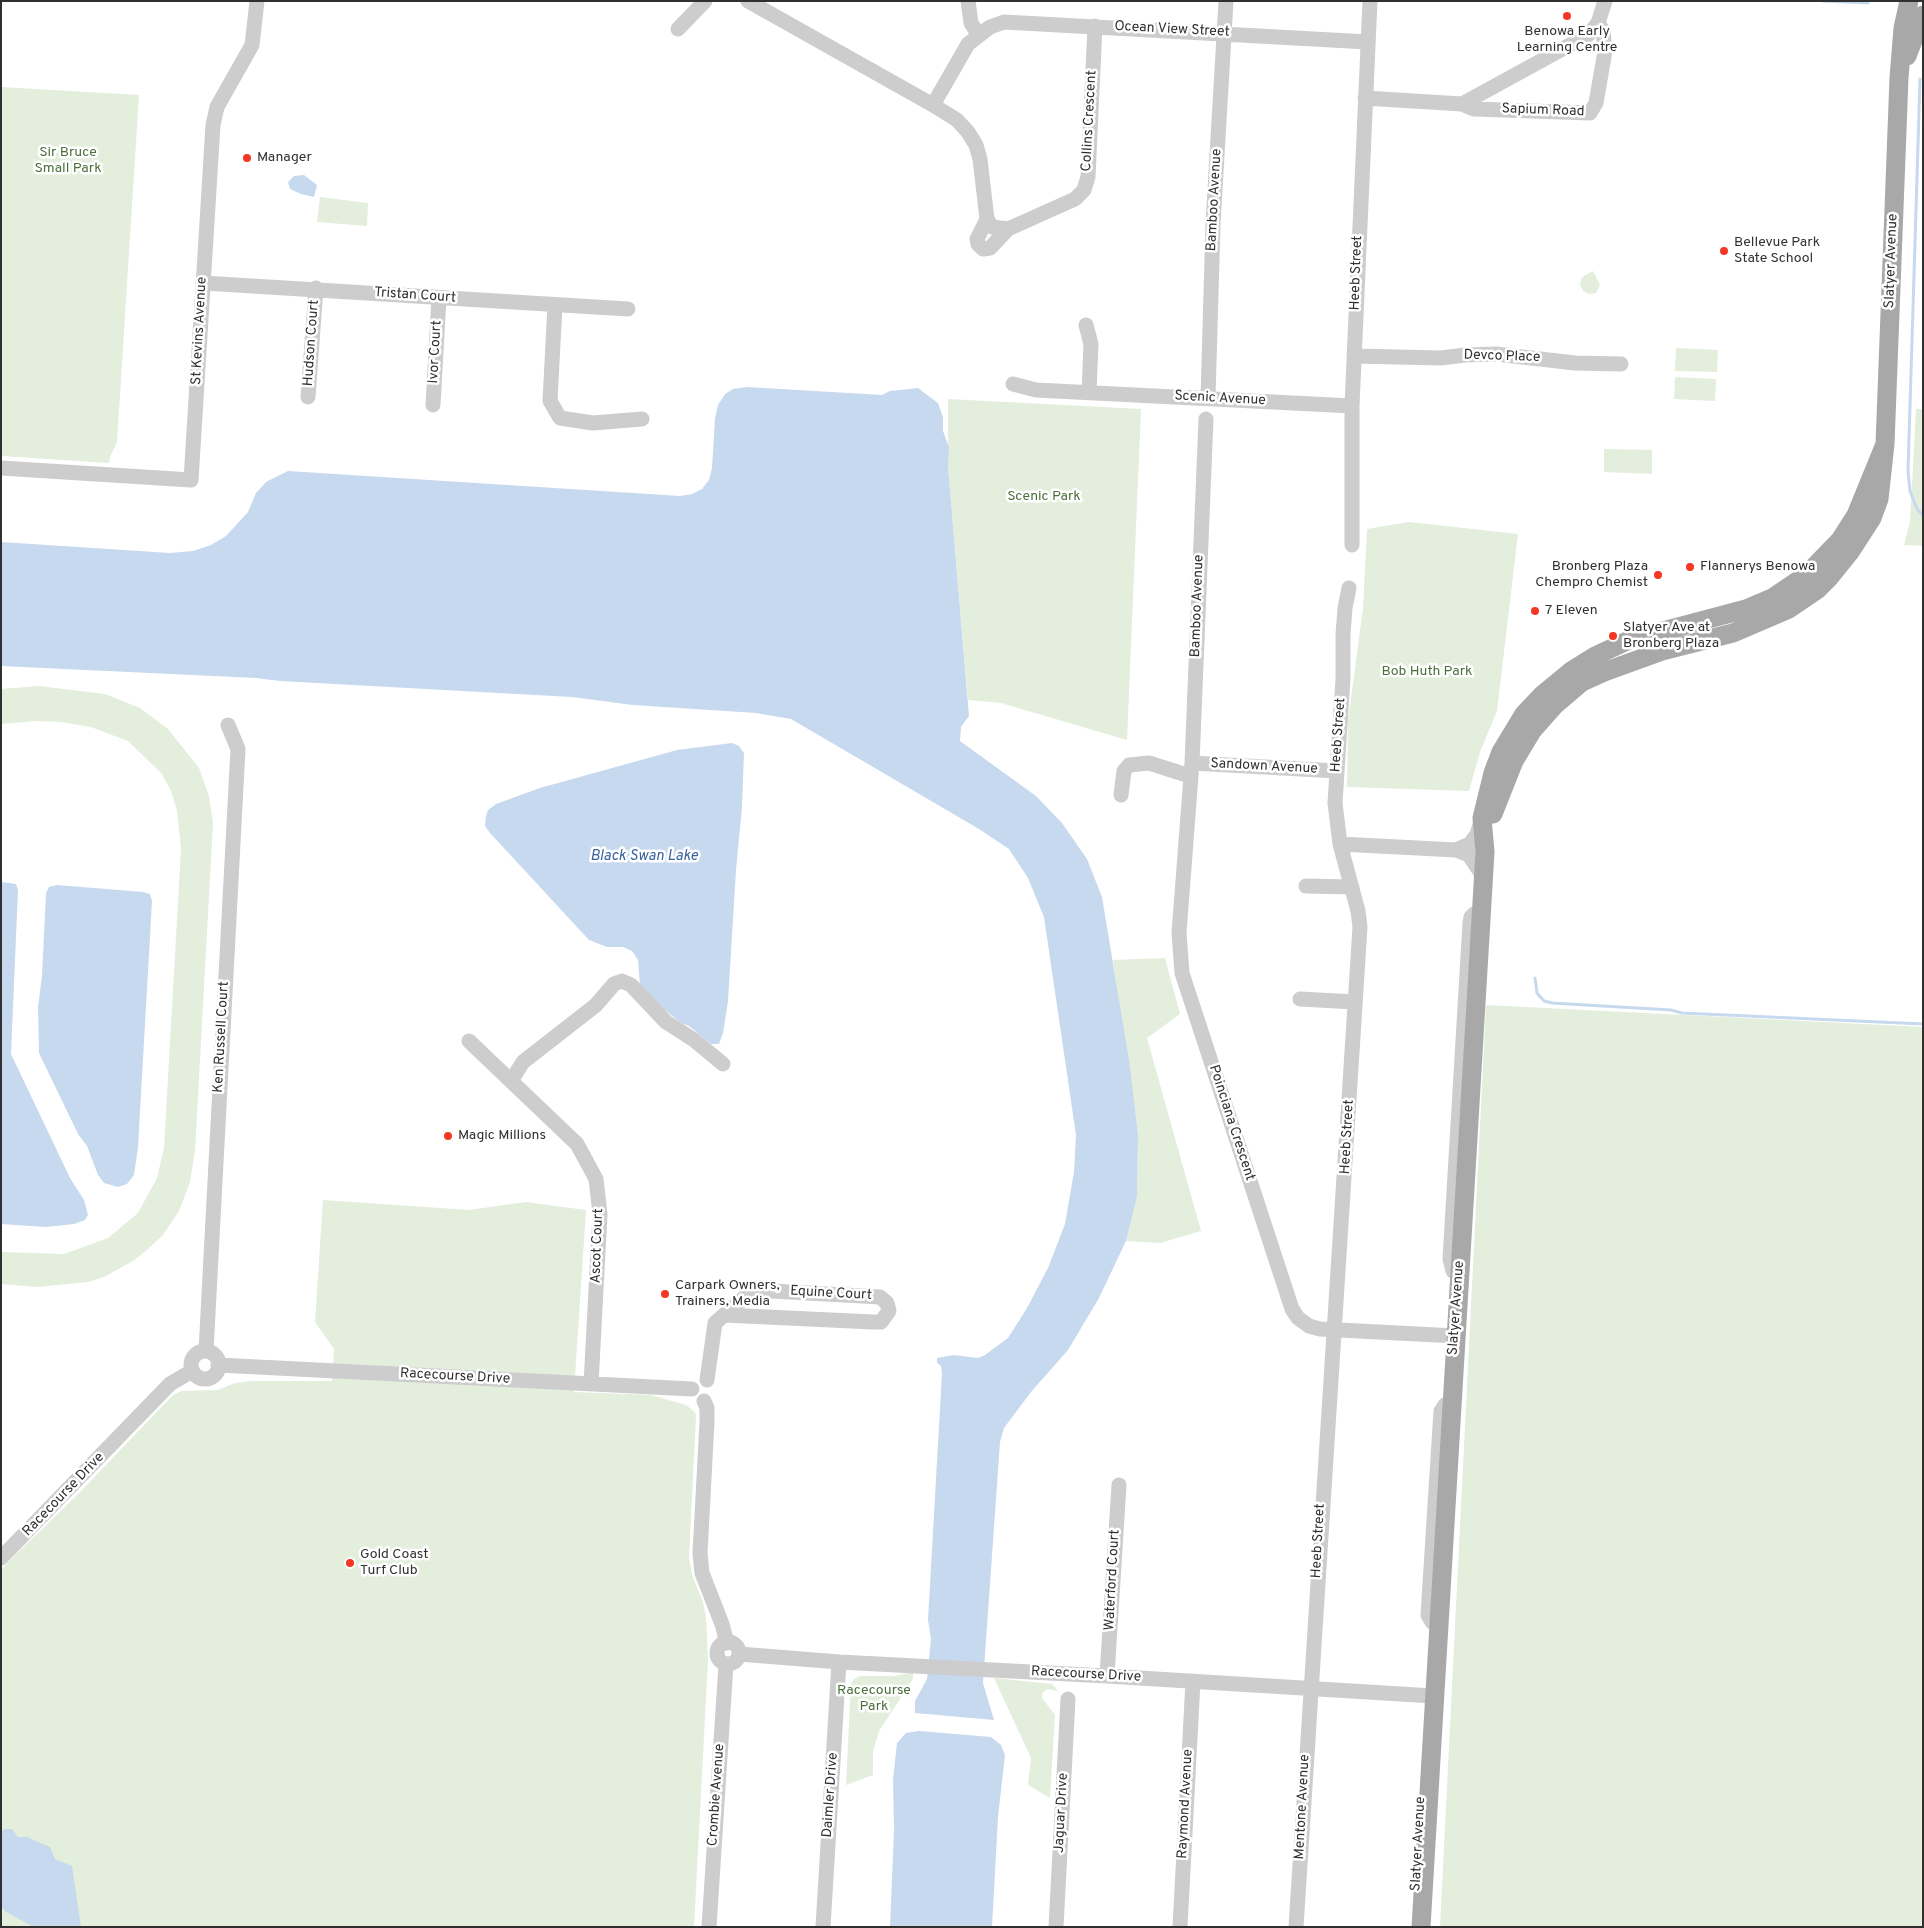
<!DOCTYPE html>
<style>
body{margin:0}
#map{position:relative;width:1924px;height:1928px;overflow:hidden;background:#fff;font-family:Overpass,sans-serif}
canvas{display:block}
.frame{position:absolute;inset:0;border:2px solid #303030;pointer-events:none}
</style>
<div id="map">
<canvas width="1924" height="1928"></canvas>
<div class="frame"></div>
</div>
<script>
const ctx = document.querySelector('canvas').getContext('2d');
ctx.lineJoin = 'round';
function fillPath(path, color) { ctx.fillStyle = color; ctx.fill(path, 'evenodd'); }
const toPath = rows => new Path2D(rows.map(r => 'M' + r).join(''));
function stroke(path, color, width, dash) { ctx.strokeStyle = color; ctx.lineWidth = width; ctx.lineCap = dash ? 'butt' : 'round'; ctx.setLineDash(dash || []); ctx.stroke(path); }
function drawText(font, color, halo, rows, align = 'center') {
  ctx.font = font + ' Overpass,sans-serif'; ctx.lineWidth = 5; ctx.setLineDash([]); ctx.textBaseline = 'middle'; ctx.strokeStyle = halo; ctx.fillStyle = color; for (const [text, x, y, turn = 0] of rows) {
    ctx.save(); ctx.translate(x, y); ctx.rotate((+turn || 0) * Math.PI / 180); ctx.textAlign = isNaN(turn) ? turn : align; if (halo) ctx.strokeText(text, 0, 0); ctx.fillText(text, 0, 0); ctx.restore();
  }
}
const green = toPath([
 [1,87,139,95,117,442,110,457,109,463,1,456],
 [320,197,368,203,367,226,317,222],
 [1593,271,1600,285,1596,293,1589,294,1583,291,1580,285,1582,277],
 [1676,348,1718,350,1717,372,1675,371],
 [1675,377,1716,379,1715,401,1674,399],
 [948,399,1141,409,1127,740,1001,703,968,700,948,466],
 [1916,409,1923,409,1923,546,1904,545,1910,522],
 [1604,449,1652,450,1652,474,1604,472],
 [1409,522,1518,534,1497,711,1480,752,1469,791,1347,787,1348,721,1363,608,1367,529],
 [39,686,105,694,140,708,168,729,199,768,209,796,213,823,195,1151,190,1182,179,1211,163,1235,148,1249,133,1261,104,1277,88,1282,37,1287,1,1284,1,1252,64,1254,108,1238,138,1213,157,1178,164,1148,181,849,177,811,171,791,162,774,128,741,91,727,60,722,36,721,1,724,1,689],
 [1165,958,1180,1014,1147,1038,1201,1231,1160,1243,1126,1241,1137,1197,1138,1135,1113,960],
 [1486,1005,1923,1027,1923,1927,1440,1927],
 [323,1200,469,1210,526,1202,586,1210,574,1392,651,1395,686,1405,695,1412,696,1416,689,1557,692,1575,703,1602,706,1618,708,1660,694,1927,1,1927,1,1569,79,1493,172,1396,181,1391,218,1390,235,1383,251,1381,332,1381,334,1349,315,1322],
 [913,1672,913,1679,879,1731,873,1752,873,1775,846,1785,851,1684,854,1679,860,1676,895,1676],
 [994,1678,1052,1684,1058,1691,1048,1689,1043,1692,1042,1698,1055,1715,1050,1798,1028,1785,1031,1758]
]);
const water = toPath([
 [304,175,317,185,314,197,301,194,290,189,288,182,294,176],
 [747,387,882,395,890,391,918,388,938,403,943,417,943,431,949,447,948,466,969,716,961,727,960,741,1036,796,1062,823,1087,859,1102,897,1129,1060,1138,1135,1137,1197,1126,1241,1099,1298,1068,1350,1031,1392,1004,1428,1000,1442,983,1683,994,1720,915,1713,915,1701,927,1679,931,1639,928,1620,942,1373,941,1366,937,1363,937,1358,954,1355,978,1358,985,1355,1008,1338,1027,1308,1048,1268,1065,1224,1074,1172,1076,1135,1044,917,1028,878,1009,849,979,829,791,719,756,713,633,705,572,697,280,681,256,678,1,666,1,542,170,553,193,551,211,545,226,536,248,512,256,493,266,482,288,471,680,496,692,494,702,489,709,480,712,468,715,418,718,405,725,394,733,389],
 [732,743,739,746,744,753,742,807,736,870,728,1001,723,1033,719,1044,711,1044,689,1026,681,1023,657,1004,640,985,638,960,632,951,623,947,607,947,589,940,490,833,485,826,486,816,488,810,496,804,540,788,677,750],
 [1,882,16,884,18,890,11,1054,70,1178,84,1200,88,1215,85,1220,74,1224,46,1227,1,1224],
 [57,885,143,892,150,894,152,901,138,1147,134,1175,127,1184,118,1187,104,1183,98,1175,87,1146,78,1134,39,1053,38,1007,42,976,46,893,49,887],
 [919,1731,991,1737,1001,1745,1005,1755,998,1817,992,1927,890,1927,894,1830,893,1780,897,1743,906,1733],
 [6,1829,12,1829,18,1837,27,1837,50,1847,55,1859,72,1866,81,1927,34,1927,6,1912,1,1906,1,1831]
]);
const stream = toPath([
 [1823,1,1868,3,1868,1],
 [1920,79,1908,471,1910,491,1917,509,1923,515],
 [1535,978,1537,993,1544,1001,1552,1003,1671,1010,1682,1013,1923,1024]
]);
const minor = toPath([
 [748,1,933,105,968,44,990,27,1004,22,1368,42],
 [968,1,971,23,978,34],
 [678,29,705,1],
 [1365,98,1462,104,1588,35,1598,23,1605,1],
 [1462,104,1474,109,1590,113,1596,103,1605,51,1603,31,1598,23],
 [933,105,957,120,968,132,976,145,980,159,987,219,992,227,1008,229,1075,199,1084,190,1088,177,1095,26],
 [987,219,977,239,978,244,983,249,990,248,1008,229],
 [203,283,628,309],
 [555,305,550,401,560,418,593,423,642,419],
 [1086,325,1091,344,1089,392],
 [1354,356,1441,358,1465,355,1496,354,1575,363,1621,364],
 [1013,384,1036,390,1352,406],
 [308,397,316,288],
 [1208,398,1213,224,1226,1],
 [433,405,439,298],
 [1206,419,1192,763,1179,933,1182,973,1292,1309,1298,1318,1309,1326,1320,1329,1456,1336],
 [1,468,191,480,213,125,217,107,252,45,257,1],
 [1352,545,1352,406,1370,1],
 [1192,763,1337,771],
 [1121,795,1124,771,1129,765,1149,763,1190,776],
 [1340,844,1456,850,1469,855,1483,876],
 [1456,850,1470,844,1477,834,1482,819],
 [1306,886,1352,887],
 [1300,999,1355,1002],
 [469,1041,577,1144,596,1179,600,1214,591,1384],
 [511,1081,523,1062,596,1005,614,984,622,981,631,985,666,1022,694,1040,723,1064],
 [1460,1274,1453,1271,1450,1259,1470,923,1471,917,1474,914,1481,914],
 [206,1351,238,749,228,725],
 '191 1365a14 14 0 1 1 28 0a14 14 0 1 1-28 0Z',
 [218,1365,692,1389],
 [707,1380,715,1323,753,1290,880,1297,887,1303,889,1311,881,1322,873,1322,724,1315],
 [704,1401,707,1408,707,1422,700,1553,702,1573,722,1624,727,1643],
 [1,1558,170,1384,192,1371],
 [1438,1627,1432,1622,1428,1615,1441,1411,1445,1405,1451,1404],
 '717 1653a11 11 0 1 1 22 0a11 11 0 1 1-22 0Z',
 [739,1654,839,1662,1107,1676,1433,1696],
 [1107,1676,1119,1485],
 [709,1927,726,1664],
 [823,1927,839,1662],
 [1056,1927,1068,1699],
 [1180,1927,1193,1681],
 [1296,1927,1360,927,1358,911,1340,844,1335,803,1343,679,1343,634,1345,608,1349,588]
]);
const major = toPath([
 [1907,56,1923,15],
 [1493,814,1514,761,1532,731,1555,705,1582,682,1604,672,1662,651,1733,633,1789,609,1817,590,1829,578,1850,552,1872,518,1879,499,1885,444,1899,78,1903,28,1909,1],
 [1421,1927,1485,852,1482,818,1493,773,1501,752,1524,714,1542,695,1571,671,1595,656,1629,640,1746,609,1772,598,1806,575,1840,540,1856,515,1885,444]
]);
const markers = [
 [1567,16,5,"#f53624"],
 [247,158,5,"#f53624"],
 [1724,251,5,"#f53624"],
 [1690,567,5,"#f53624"],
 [1658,575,5,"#f53624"],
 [1535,611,5,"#f53624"],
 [1613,636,5,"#f53624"],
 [448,1136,5,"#f53624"],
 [665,1294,5,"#f53624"],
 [350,1563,5,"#f53624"]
];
const streetNames = [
 ["Ocean View Street",1172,30,3],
 ["Sapium Road",1543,111,2],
 ["Collins Crescent",1090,121,-87],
 ["Bamboo Avenue",1215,200,-87],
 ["Slatyer Avenue",1892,261,-88],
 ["Heeb Street",1357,273,-88],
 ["Tristan Court",415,296,4],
 ["St Kevins Avenue",200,331,-87],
 ["Hudson Court",312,343,-86],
 ["Ivor Court",436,352,-87],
 ["Devco Place",1502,357,2],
 ["Scenic Avenue",1220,399,3],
 ["Bamboo Avenue",1198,606,-88],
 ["Heeb Street",1339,735,-86],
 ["Sandown Avenue",1264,767,3],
 ["Ken Russell Court",222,1037,-87],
 ["Poinciana Crescent",1231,1123,72],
 ["Heeb Street",1348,1137,-87],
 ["Ascot Court",598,1246,-88],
 ["Equine Court",831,1294,3],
 ["Slatyer Avenue",1457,1308,-86],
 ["Racecourse Drive",455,1377,3],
 ["Racecourse Drive",64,1495,-46],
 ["Heeb Street",1319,1541,-87],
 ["Waterford Court",1113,1580,-87],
 ["Racecourse Drive",1086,1675,3],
 ["Crombie Avenue",717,1795,-86],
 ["Daimler Drive",831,1795,-86],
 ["Raymond Avenue",1186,1804,-87],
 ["Mentone Avenue",1303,1807,-87],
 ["Jaguar Drive",1062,1813,-87],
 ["Slatyer Avenue",1419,1844,-87]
];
const poiNames = [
 ["Benowa Early",1567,32,"center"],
 ["Learning Centre",1567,48,"center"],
 ["Manager",257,158],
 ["Bellevue Park",1734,243],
 ["State School",1734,259],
 ["Bronberg Plaza",1648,567,"right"],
 ["Chempro Chemist",1648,583,"right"],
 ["Flannerys Benowa",1700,567],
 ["7 Eleven",1545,611],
 ["Slatyer Ave at",1623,628],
 ["Bronberg Plaza",1623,644],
 ["Magic Millions",458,1136],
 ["Carpark Owners,",675,1286],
 ["Trainers, Media",675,1302],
 ["Gold Coast",360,1555],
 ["Turf Club",360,1571]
];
const parkNames = [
 ["Sir Bruce",68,153],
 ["Small Park",68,169],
 ["Scenic Park",1044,497],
 ["Bob Huth Park",1427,672],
 ["Racecourse",874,1691],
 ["Park",874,1707]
];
const waterNames = [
 ["Black Swan Lake",644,857]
];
fillPath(green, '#e3eedd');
fillPath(water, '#c7d9ef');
stroke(stream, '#c7d9ef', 3);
stroke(minor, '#cdcdcd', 15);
stroke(major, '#a8a8a8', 19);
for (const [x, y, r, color] of markers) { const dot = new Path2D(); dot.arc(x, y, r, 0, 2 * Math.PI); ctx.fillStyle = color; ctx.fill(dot); stroke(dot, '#fff', 2); }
drawText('14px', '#303030', '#fff', streetNames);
drawText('14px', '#303030', '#fff', poiNames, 'left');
drawText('14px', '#4a7039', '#fff', parkNames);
drawText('italic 15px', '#36639a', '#fff', waterNames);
</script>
